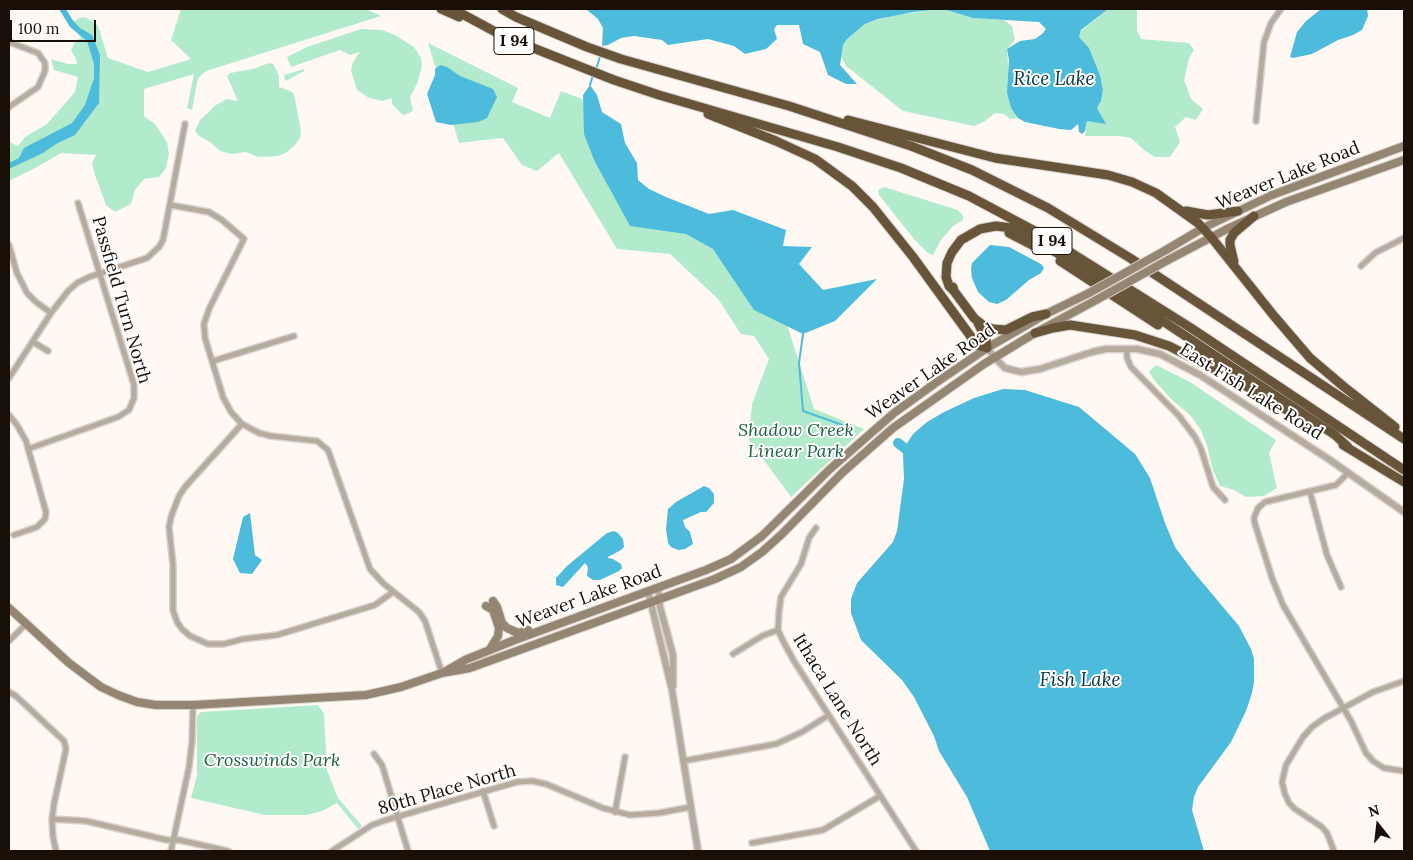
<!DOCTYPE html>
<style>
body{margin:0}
#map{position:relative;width:1413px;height:860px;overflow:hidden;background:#fff8f3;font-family:Lora,serif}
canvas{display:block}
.frame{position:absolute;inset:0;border:10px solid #190f07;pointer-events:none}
.north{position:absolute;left:1353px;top:800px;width:50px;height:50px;-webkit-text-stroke:4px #fff;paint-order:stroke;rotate:344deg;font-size:14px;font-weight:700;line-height:20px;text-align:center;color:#190f07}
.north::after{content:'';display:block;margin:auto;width:18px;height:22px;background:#190f07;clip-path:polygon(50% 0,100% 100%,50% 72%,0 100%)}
.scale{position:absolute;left:10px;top:20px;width:86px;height:22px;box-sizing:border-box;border:2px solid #190f07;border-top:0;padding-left:6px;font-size:15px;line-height:18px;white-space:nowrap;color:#190f07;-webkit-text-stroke:4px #fff;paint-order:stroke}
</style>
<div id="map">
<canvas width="1413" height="860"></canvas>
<div class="frame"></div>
<div class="north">N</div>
<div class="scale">100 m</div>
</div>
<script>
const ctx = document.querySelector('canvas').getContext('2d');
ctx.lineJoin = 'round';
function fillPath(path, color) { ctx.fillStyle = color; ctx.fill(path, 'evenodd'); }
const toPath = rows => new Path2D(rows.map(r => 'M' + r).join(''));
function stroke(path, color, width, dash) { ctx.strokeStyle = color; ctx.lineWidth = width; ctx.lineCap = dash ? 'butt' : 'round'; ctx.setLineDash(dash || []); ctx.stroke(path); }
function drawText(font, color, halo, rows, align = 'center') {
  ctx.font = font + ' Lora,serif'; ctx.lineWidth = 4; ctx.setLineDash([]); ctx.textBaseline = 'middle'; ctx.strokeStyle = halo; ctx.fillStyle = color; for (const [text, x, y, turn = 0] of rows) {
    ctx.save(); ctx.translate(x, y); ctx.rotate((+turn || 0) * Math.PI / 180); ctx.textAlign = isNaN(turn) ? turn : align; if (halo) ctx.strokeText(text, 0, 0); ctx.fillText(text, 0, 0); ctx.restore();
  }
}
const green = toPath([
 [181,9,366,9,381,16,206,71,198,78,192,110,187,108,194,74,144,89,144,116,155,124,167,142,169,154,166,168,159,177,144,179,135,190,131,204,115,212,106,205,95,175,92,163,96,155,61,153,37,167,9,181,9,142,18,146,25,137,47,124,75,92,78,77,54,70,51,59,68,64,77,64,76,58,71,51,75,41,81,38,74,28,75,21,79,18,84,17,93,21,98,26,108,58,148,72,191,59,171,40],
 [943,9,973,18,1004,20,1012,26,1015,40,1007,49,1009,78,1007,93,1011,108,1018,118,1010,119,1004,114,995,113,985,121,974,126,903,111,846,66,841,56,843,45,847,39,865,24,892,15],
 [1108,9,1137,9,1137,30,1141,39,1189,43,1194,50,1189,59,1184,80,1191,99,1203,109,1196,120,1186,117,1175,127,1180,142,1170,157,1155,157,1144,150,1131,138,1120,136,1085,136,1087,121,1089,120,1105,123,1097,108,1101,101,1103,90,1100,75,1089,49,1079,37,1081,31],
 [361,29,382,30,395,35,414,47,421,58,422,66,417,84,410,97,413,111,406,114,403,115,392,104,392,98,383,101,369,98,357,90,351,70,353,62,360,52,350,55,340,50,291,67,287,57,307,47],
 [428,43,518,88,512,102,550,118,561,91,582,99,595,147,782,309,814,409,864,429,791,497,749,440,752,404,769,359,754,336,741,334,718,299,670,254,617,249,559,153,537,171,522,165,503,138,459,143],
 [269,63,273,64,276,69,279,76,279,87,290,91,294,94,301,131,300,138,295,145,287,152,278,156,258,157,246,152,232,154,220,151,210,142,199,136,195,131,200,120,216,105,227,99,238,101,227,76,230,73,253,69],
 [304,69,304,71,286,81,285,80,284,75],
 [884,187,958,210,963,216,963,220,953,226,941,240,933,255,928,253,914,239,879,195,878,190],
 [1156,365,1190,382,1276,440,1269,453,1277,488,1264,496,1246,497,1234,490,1220,486,1213,470,1207,446,1201,430,1190,415,1172,400,1155,381,1149,372],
 [318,705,324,714,327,770,338,798,362,826,358,829,337,803,322,811,307,815,265,815,191,798,197,775,197,719,198,715,201,712]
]);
const water = toPath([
 [59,9,66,9,72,19,80,28,92,35,100,55,99,103,75,135,56,144,43,153,9,169,9,163,19,158,24,148,72,123,85,105,94,78,94,64,87,41,70,27],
 [586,9,1108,9,1081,30,1079,37,1089,48,1100,75,1103,90,1101,101,1097,108,1106,124,1087,121,1085,131,1082,134,1079,132,1078,124,1071,130,1059,129,1025,122,1018,118,1011,108,1007,93,1009,60,1007,49,1020,41,1035,39,1042,34,1046,29,1039,22,973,18,943,9,913,12,878,19,865,24,847,39,843,45,840,65,857,84,846,84,828,75,820,52,803,44,799,25,777,25,774,29,777,39,766,49,745,54,734,46,708,39,668,45,662,40,634,36,621,38,608,45,602,46,603,28,598,19],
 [1321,9,1367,9,1368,16,1362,30,1353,35,1338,40,1312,54,1293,58,1290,57,1297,32,1306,21],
 [440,65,447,67,460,76,493,89,497,97,487,118,478,122,451,125,436,122,427,94,435,75,435,69],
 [590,85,597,95,602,112,621,124,625,143,637,163,638,180,649,189,666,197,709,214,733,210,786,230,783,246,812,247,799,264,823,290,877,279,835,321,803,334,754,310,713,249,686,234,630,226,594,160,584,134,583,95],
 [990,245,1009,247,1041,264,1044,268,1041,273,1029,280,1006,300,997,304,989,302,978,292,972,278,971,269,972,263],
 [1003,389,1025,390,1079,407,1135,454,1150,478,1165,523,1175,547,1192,570,1239,626,1251,649,1254,659,1254,682,1252,693,1246,711,1231,742,1198,787,1194,797,1192,810,1204,851,990,851,967,797,939,751,934,736,914,697,902,680,861,640,851,613,851,599,857,583,893,542,897,531,904,479,903,453,906,445,913,434,927,422,944,412,974,398],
 [704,486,709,488,714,494,714,503,706,512,701,512,683,520,685,527,690,532,693,544,685,549,678,550,671,547,668,543,666,529,668,509,676,502],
 [250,513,255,555,262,560,252,574,240,573,233,559,243,517],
 [614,531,618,533,623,539,624,547,621,550,608,557,608,558,613,559,621,564,622,568,619,571,600,580,593,580,587,576,588,567,585,563,563,587,556,585,556,578,567,566,607,533]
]);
const stream = toPath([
 [596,69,601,54],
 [590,85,593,75],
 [803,334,799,363,803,411,851,428]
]);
const river = toPath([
 [898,443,916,457]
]);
const minor = toPath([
 [9,42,38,53,45,63,45,71,38,87,9,107],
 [1256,121,1264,42,1271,23,1281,9],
 [170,205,209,212,222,220,244,239,209,309,204,324,205,338,223,397,231,412,242,424,259,433,271,436,317,441,328,450,370,569,384,584,419,612,425,621,442,673],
 [9,245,17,273,27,293,36,302,51,313],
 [1361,266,1375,253,1404,238],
 [33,342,48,351],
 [1127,349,1127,358,1131,367,1179,416,1195,437,1201,449,1213,487,1225,500],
 [213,361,294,336],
 [9,378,51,313,68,291,77,283,89,277,147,258,159,247,163,240,185,124],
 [9,415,17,425,26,441,46,512,45,519,37,527,14,535],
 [242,424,185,487,179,496,171,517,169,527,173,565,173,610,177,622,182,629,190,636,208,644,224,644,243,639,277,635,375,605,393,592],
 [28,449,118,417,129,410,134,398,134,385,78,203],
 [1348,473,1336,485,1265,502,1258,508,1254,518,1255,524,1272,578,1283,605,1351,721,1366,753,1373,761,1384,768,1404,771],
 [1310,492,1327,555,1341,587],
 [816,528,809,538,801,564,781,597,779,612,778,630,783,641,794,661,916,851],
 [9,641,26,624],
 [733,654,762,636,778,630],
 [9,692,16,696,64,741,66,749,54,804,52,819,53,837,56,851],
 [374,754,382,765,408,851],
 [683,761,776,744,802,732,829,715],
 [483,791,494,826],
 [615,812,625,757],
 [52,819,86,821,167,840,179,840,228,851],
 [752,843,823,830,880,796],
 [171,851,189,767,192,742,193,705],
 [332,851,372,825,386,820,517,782,532,781,546,784,603,808,630,815,659,813,691,807],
 [1334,851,1327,833,1322,827,1295,809,1289,803,1285,794,1282,782,1286,765,1303,737,1312,727,1323,719,1373,692,1404,681]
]);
const tertiary = toPath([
 [987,348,995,358,1005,368,1021,372,1040,369,1092,352,1106,349,1137,349,1160,354,1200,375,1330,460,1404,512],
 [658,587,660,607,673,655,673,686],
 [648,591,672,690,698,851]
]);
const secondary = toPath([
 [1166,250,1203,228,1272,195,1404,146],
 [1168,260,1227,229,1286,202,1404,160],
 [493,601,497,607,502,623,507,628,518,633,528,630],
 [486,606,493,610,499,628,498,636,490,649],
 [9,608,69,663,101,687,118,695,137,702,156,705,193,705,366,695,401,687,442,673,470,668,715,579,741,567,762,552,782,534,843,472,893,428,984,364,1035,333,1098,299],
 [446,671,465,660,512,641,706,570,731,559,762,536,830,469,894,413,937,382,987,348,1046,314,1089,293]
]);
const motorway = toPath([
 [441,9,459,17],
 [453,9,503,36,614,80,659,95,838,147,901,168,969,196,1046,237,1191,328,1404,470],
 [502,9,516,17,587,47,621,59,789,106,911,146,972,170,1048,208,1130,258,1404,439],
 [708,114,776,141,815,159,852,186,873,207,913,257,977,345,987,348,986,339,978,323],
 [848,120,995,158,1108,175,1132,182,1156,193,1198,223,1211,237,1274,316,1310,358,1343,386,1395,427],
 [1186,211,1208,215,1238,211],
 [1009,233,1038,248],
 [1060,261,1158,325],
 [1234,262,1230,245,1230,240,1234,233,1254,216],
 [953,287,954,291,974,318,984,326,993,329,1006,330,1032,317,1046,314],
 [954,291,949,286,946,277,947,263,952,252,961,240,980,229,996,226,1012,228,1023,233,1083,268,1220,359,1335,435,1348,447],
 [1035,333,1053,328,1070,325,1135,335,1169,346,1218,371],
 [1192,347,1239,381],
 [1234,379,1292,413],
 [1343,445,1404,482]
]);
const secondaryBridge = toPath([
 [1089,293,1166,250],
 [1098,299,1168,260]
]);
const shields = [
 [514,41,40],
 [1052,241,40]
];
const shieldNames = [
 ["I 94",514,41],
 ["I 94",1052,241]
];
const streetNames = [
 ["Weaver Lake Road",1288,176,-22],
 ["Passfield Turn North",121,300,74],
 ["Weaver Lake Road",931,372,-35],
 ["East Fish Lake Road",1251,392,32],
 ["Weaver Lake Road",589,597,-20],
 ["Ithaca Lane North",837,700,58],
 ["80th Place North",447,790,-16]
];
const parkNames = [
 ["Shadow Creek",796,431],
 ["Linear Park",796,452],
 ["Crosswinds Park",272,761]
];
const waterNames = [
 ["Rice Lake",1054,80],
 ["Fish Lake",1080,681]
];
fillPath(green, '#b2ebcc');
fillPath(water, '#4dbbdc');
stroke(stream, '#4dbbdc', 2);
stroke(river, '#4dbbdc', 10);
stroke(minor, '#dad3cd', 8);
stroke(tertiary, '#dad3cd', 9);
stroke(secondary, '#dad3cd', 10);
stroke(motorway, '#dad3cd', 11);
stroke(minor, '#b6ab9e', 5);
stroke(tertiary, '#b6ab9e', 6);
stroke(secondary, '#958673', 8);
stroke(motorway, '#685439', 9);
stroke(secondaryBridge, '#dad3cd', 10, []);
stroke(secondaryBridge, '#958673', 8);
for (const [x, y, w] of shields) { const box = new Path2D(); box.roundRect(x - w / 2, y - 13.5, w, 27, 4); ctx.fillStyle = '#fff'; ctx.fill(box); stroke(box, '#190f07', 1); }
drawText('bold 16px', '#190f07', null, shieldNames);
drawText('18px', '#190f07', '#fff', streetNames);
drawText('italic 18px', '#1e6144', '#fff', parkNames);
drawText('italic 19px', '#013643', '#fff', waterNames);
</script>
